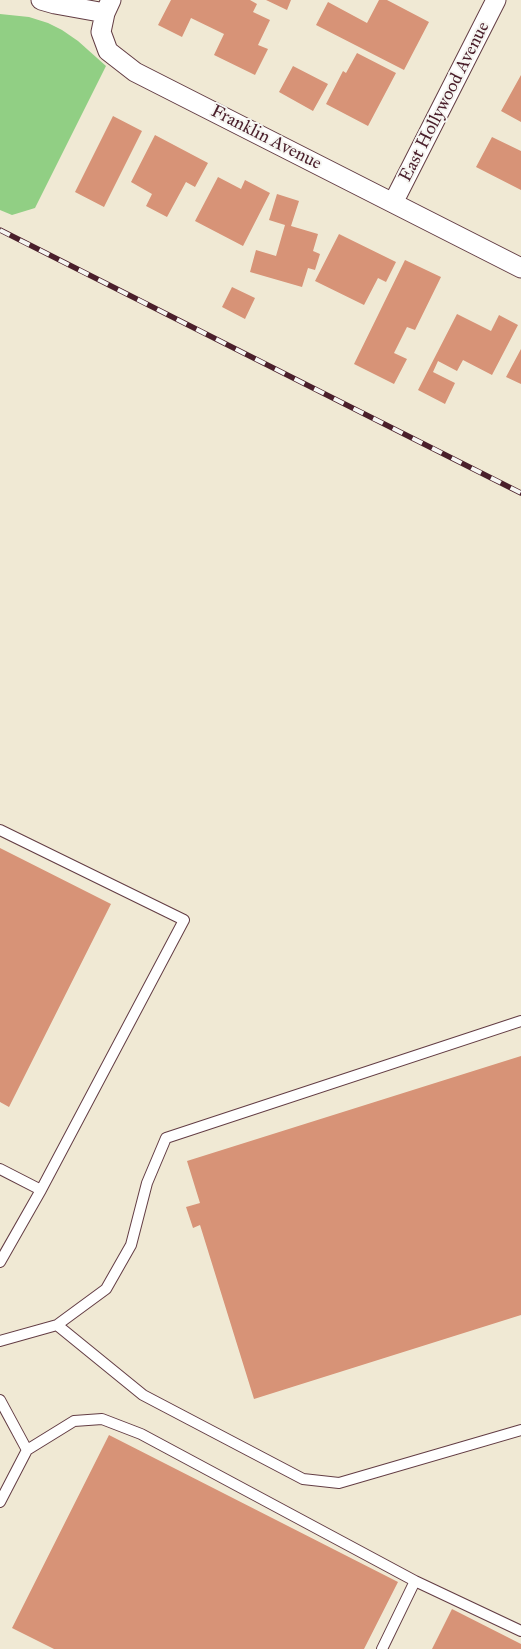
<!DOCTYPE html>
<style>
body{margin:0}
canvas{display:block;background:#f0e9d4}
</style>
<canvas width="521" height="1649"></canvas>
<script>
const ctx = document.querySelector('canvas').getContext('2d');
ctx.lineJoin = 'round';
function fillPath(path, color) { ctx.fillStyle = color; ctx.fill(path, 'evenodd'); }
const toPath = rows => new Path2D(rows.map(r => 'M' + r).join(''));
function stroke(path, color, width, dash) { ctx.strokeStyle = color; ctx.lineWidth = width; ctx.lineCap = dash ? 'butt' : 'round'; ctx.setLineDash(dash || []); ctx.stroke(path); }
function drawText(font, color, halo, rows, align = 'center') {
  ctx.font = font + ' "IM FELL Great Primer",serif'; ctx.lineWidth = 4; ctx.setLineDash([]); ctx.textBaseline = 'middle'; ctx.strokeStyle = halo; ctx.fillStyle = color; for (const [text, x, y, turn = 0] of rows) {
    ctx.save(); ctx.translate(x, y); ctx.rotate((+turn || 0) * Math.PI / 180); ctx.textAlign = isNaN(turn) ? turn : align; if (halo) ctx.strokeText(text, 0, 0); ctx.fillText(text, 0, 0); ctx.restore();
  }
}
const green = toPath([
 [0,14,29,17,48,23,62,30,78,41,106,66,35,208,12,215,0,210]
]);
const building = toPath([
 [171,0,250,0,257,4,253,12,270,20,258,45,268,49,255,75,214,55,224,34,191,18,182,37,158,25],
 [266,0,291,0,287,10],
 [379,0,387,0,429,22,404,70,316,25,328,2,367,23],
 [357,53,396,73,368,126,326,104,343,71,346,73],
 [293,66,328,84,313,111,279,92],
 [521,75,521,122,501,111],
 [113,116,142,131,104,207,75,192],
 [155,135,208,163,195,187,186,182,167,217,146,206,152,194,131,182],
 [492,137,521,151,521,190,476,167],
 [218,177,241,189,245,180,270,193,243,246,195,221],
 [277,194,299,201,291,226,318,234,313,251,320,254,315,270,308,268,302,287,250,272,256,250,276,256,285,225,269,220],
 [339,234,396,262,386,282,378,278,364,305,315,281],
 [405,260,441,277,415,330,407,327,394,353,407,359,394,384,354,364],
 [232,287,255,298,245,319,222,307],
 [457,314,491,331,499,315,518,325,492,375,463,360,457,371,438,361,433,372,455,383,445,404,418,390],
 [521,349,521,384,506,377],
 [0,848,111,904,9,1107,0,1102],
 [521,1056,521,1315,254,1399,200,1225,193,1228,186,1207,200,1203,187,1161],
 [109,1435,398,1582,364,1649,54,1649,12,1628],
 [452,1609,521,1644,521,1649,432,1649]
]);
const lane = toPath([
 [0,830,184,920,41,1190],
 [0,1169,41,1190,0,1262],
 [57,1325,143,1395,303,1479,339,1483,521,1430],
 [0,1341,57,1325,106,1289,131,1245,147,1183,166,1138,521,1021],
 [0,1400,27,1450,0,1502],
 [27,1450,74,1421,102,1419,141,1434,415,1581,521,1631],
 [382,1649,415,1581]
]);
const street = toPath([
 [41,0,55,4,105,13],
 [111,0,105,13,101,32,108,51,135,72,521,268],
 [393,203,496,0]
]);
const rail = toPath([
 [0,230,521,493]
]);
const streetNames = [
 ["East Hollywood Avenue",445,102,-63],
 ["Franklin Avenue",266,138,27]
];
fillPath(green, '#91cf84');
fillPath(building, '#d79377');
stroke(lane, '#633d44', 12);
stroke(street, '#633d44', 21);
stroke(lane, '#fff', 10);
stroke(street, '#fff', 19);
stroke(rail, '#4a1f2b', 5.5);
stroke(rail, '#f6f6f2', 4, [11]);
drawText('18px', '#4a1f2b', '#f6f6f2', streetNames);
</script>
